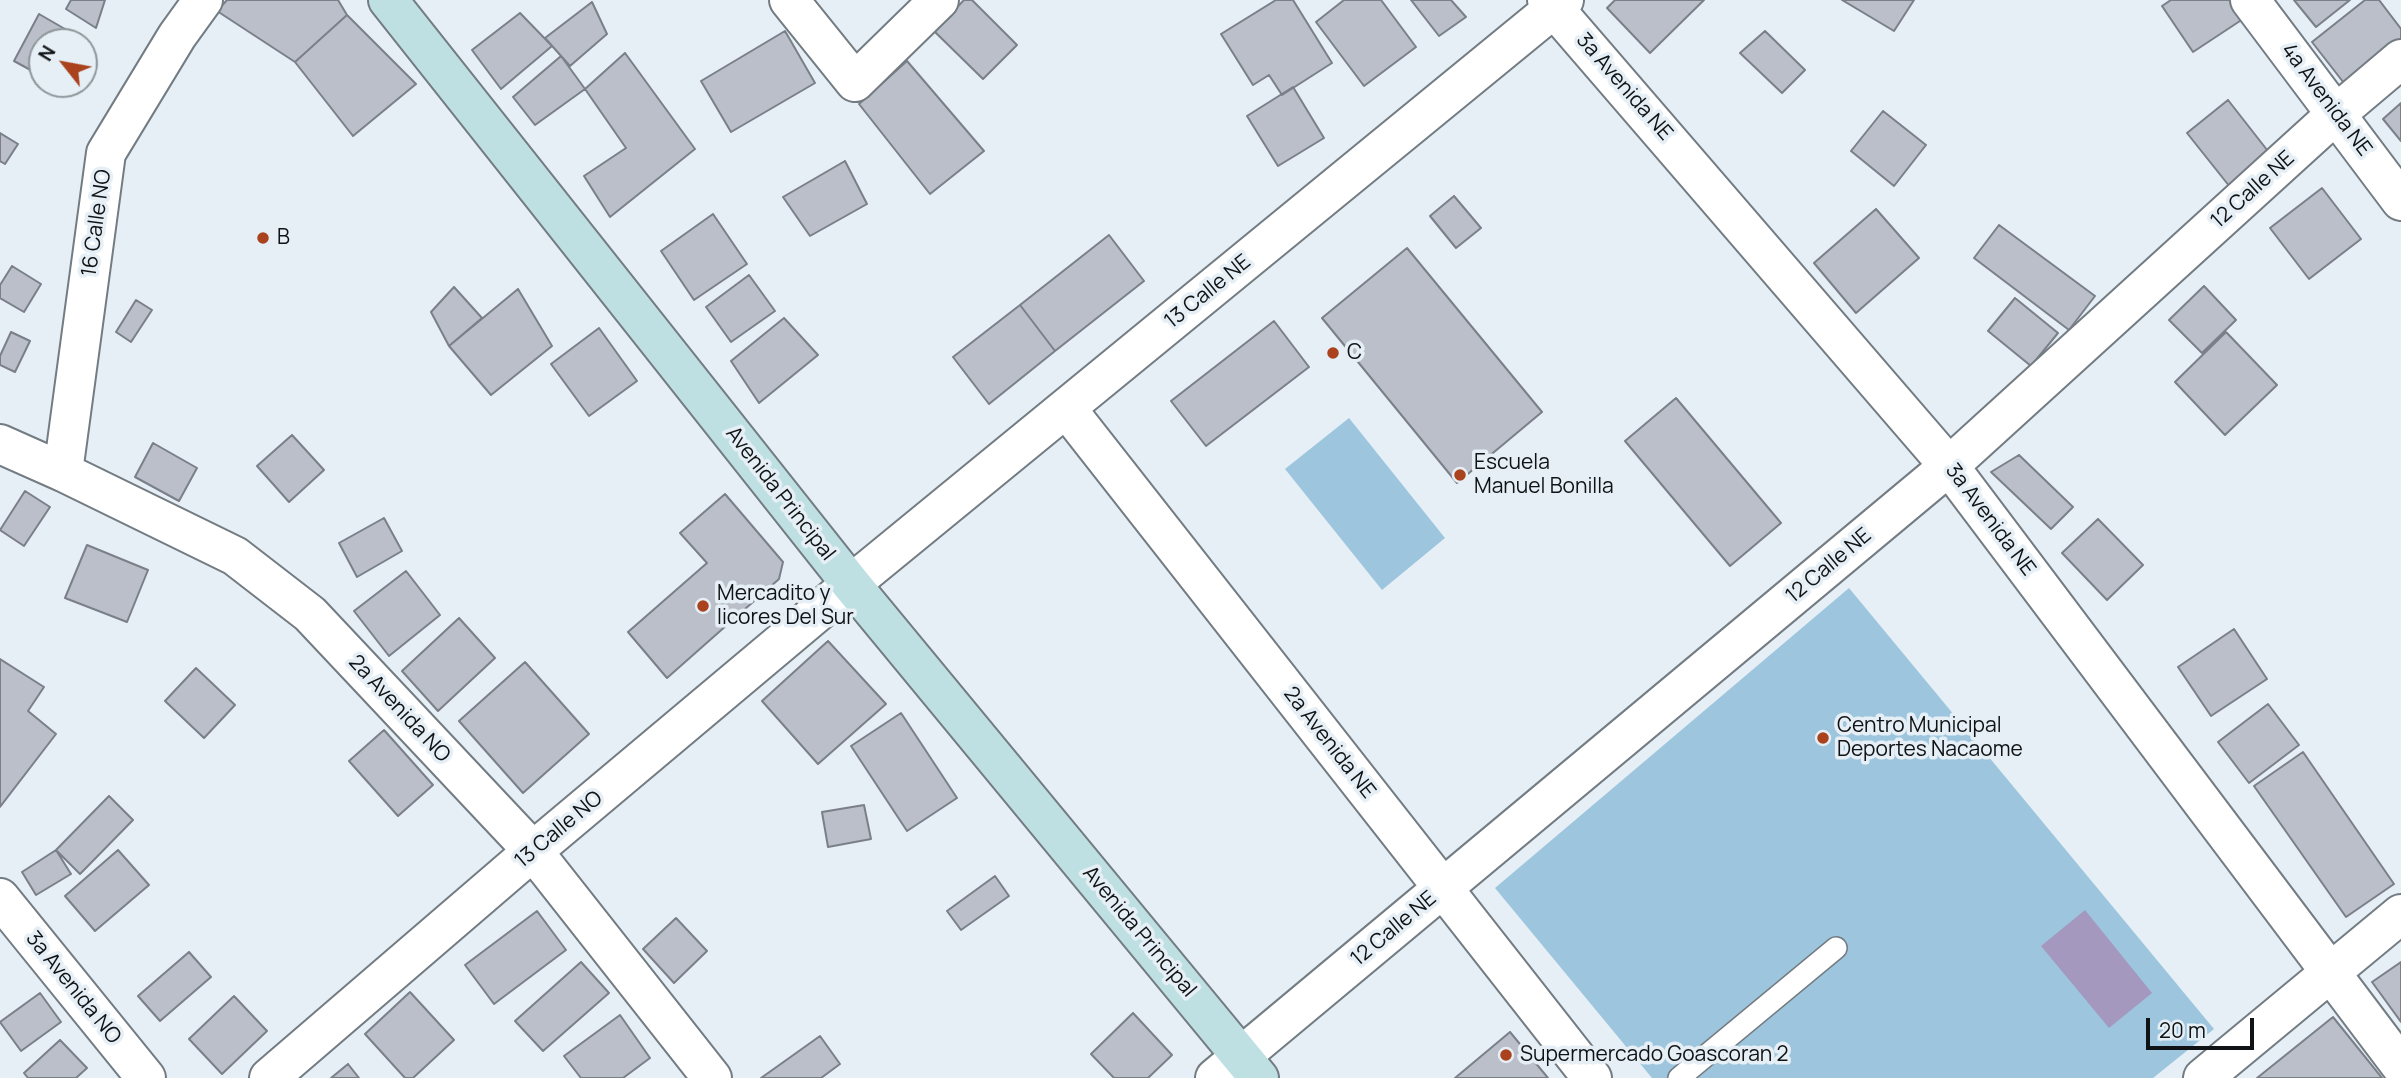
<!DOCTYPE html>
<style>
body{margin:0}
#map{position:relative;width:2401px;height:1078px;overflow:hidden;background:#e5eff5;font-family:Manrope,sans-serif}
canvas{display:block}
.north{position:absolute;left:28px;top:28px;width:70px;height:70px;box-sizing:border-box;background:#e5eff5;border:2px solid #90979b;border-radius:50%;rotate:301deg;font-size:19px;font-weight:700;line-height:28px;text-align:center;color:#101315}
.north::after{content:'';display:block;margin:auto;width:24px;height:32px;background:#a9421d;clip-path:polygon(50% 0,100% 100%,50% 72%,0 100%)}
.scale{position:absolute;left:2146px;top:1018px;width:108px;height:32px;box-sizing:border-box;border:4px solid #101315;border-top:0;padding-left:9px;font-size:21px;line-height:24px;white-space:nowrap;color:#101315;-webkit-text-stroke:5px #e5eff5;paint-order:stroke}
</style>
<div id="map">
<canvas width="2401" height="1078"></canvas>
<div class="north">N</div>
<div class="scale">20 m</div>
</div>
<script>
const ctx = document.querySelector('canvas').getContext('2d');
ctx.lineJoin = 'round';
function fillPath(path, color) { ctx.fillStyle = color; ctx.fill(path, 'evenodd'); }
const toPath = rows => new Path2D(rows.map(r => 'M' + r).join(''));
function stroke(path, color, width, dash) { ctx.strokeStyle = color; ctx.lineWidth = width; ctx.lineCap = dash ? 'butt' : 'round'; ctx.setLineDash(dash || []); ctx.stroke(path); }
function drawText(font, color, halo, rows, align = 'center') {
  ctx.font = font + ' Manrope,sans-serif'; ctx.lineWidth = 7; ctx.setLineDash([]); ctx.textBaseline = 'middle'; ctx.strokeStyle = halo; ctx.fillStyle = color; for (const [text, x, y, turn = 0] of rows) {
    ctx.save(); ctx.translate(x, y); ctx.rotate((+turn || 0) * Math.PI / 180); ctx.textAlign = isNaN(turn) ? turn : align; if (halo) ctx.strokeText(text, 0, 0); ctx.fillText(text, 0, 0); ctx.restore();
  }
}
const green = toPath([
 [1349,418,1445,538,1382,590,1285,469],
 [1849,588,2214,1029,2153,1078,1652,1078,1495,888]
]);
const water = toPath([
 [2085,910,2152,993,2109,1028,2041,946]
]);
const building = toPath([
 [71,0,105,0,96,28,66,9,71,0],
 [227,0,338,0,347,15,295,62,217,11,227,0],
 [964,0,972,0,1017,45,983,79,934,31,964,0],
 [1276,0,1293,0,1332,63,1282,95,1269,75,1253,85,1221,34,1276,0],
 [1344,0,1381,0,1416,47,1364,86,1316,22,1344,0],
 [1411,0,1451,0,1466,17,1439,36,1411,0],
 [1615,0,1704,0,1650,53,1607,8,1615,0],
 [1842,0,1914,0,1894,31,1842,0],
 [2171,0,2230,0,2243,19,2193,52,2162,6,2171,0],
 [2294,0,2350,0,2316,27,2294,0],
 [2365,0,2379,0,2401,29,2401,45,2347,87,2312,42,2365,0],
 [592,2,607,34,570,66,545,38,592,2],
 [520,13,552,46,501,89,472,50,520,13],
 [39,14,65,29,57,42,42,42,42,64,36,73,14,61,39,14],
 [347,15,416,84,353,136,295,62,347,15],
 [785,31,815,83,731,132,701,81,785,31],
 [1765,31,1805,70,1782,93,1740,53,1765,31],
 [625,53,695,149,610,217,584,176,626,148,585,89,625,53],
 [561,56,585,89,535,125,513,97,561,56],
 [907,61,984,151,930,194,859,104,907,61],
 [1293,87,1324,138,1278,166,1247,116,1293,87],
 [2228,100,2271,155,2230,187,2187,133,2228,100],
 [2401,103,2401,141,2383,119,2401,103],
 [1883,111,1926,145,1894,186,1851,151,1883,111],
 [0,133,18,144,5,164,0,161,0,133],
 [845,161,867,204,810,236,783,197,845,161],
 [2322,188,2361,239,2309,279,2270,228,2322,188],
 [1454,196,1481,228,1456,248,1430,216,1454,196],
 [1876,209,1919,258,1856,313,1814,263,1876,209],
 [713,214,747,264,694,300,661,251,713,214],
 [1999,225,2095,296,2069,330,1974,258,1999,225],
 [1109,235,1144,281,1055,351,1020,305,1109,235],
 [1407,248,1542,412,1457,483,1322,318,1407,248],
 [12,266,41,284,24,312,0,298,0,285,12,266],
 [749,275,775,311,731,342,706,307,749,275],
 [2204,286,2236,320,2202,353,2169,320,2204,286],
 [454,287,482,318,449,346,431,312,454,287],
 [518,289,552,346,491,395,449,346,518,289],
 [2015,298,2058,333,2031,366,1988,331,2015,298],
 [136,300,152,310,131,342,116,332,136,300],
 [1020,305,1055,351,989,404,953,357,1020,305],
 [784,318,818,355,759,403,731,361,784,318],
 [1274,321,1309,367,1206,446,1171,401,1274,321],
 [599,328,637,381,589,416,551,364,599,328],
 [11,332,30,341,15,372,0,365,0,356,11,332],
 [2226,332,2277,385,2225,435,2175,382,2226,332],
 [1676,398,1781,523,1730,566,1625,441,1676,398],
 [292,435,324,470,289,502,257,466,292,435],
 [153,443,197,468,179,501,135,477,153,443],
 [2019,455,2073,507,2051,529,1991,472,2019,455],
 [25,491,50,507,24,546,0,530,25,491],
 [725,494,783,562,779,579,667,678,628,632,707,563,680,533,725,494],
 [384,518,402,551,357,577,339,543,384,518],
 [2098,519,2143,565,2107,600,2062,553,2098,519],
 [87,545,148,570,127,622,65,598,87,545],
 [406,571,440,615,389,656,354,611,406,571],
 [459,618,495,658,438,711,402,671,459,618],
 [2234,629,2267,679,2211,716,2178,667,2234,629],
 [828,641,886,704,818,764,762,701,828,641],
 [0,659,44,687,28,711,56,734,0,807,0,659],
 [525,662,589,734,523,793,459,721,525,662],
 [196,668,235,705,204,738,165,701,196,668],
 [2268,704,2299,745,2249,783,2218,742,2268,704],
 [901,713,957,798,907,831,851,746,901,713],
 [384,730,433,785,398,816,349,761,384,730],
 [2303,752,2394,884,2346,917,2254,786,2303,752],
 [109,796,133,820,80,874,56,850,109,796],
 [864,805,871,839,828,847,822,812,864,805],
 [56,850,71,874,36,895,22,872,56,850],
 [118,850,149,885,95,931,65,896,118,850],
 [995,876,1009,896,961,930,947,911,995,876],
 [537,911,566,950,494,1004,465,965,537,911],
 [676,918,707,951,674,983,643,949,676,918],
 [189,952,211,977,160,1021,138,996,189,952],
 [581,962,609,993,543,1051,515,1021,581,962],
 [2401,962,2401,1022,2372,982,2401,962],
 [410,992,454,1040,413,1078,405,1078,365,1034,410,992],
 [40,993,61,1022,21,1051,0,1022,40,993],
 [234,996,267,1031,222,1074,189,1039,234,996],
 [1133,1013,1172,1055,1148,1078,1114,1078,1091,1054,1133,1013],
 [620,1015,650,1058,623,1078,581,1078,564,1056,620,1015],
 [2333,1017,2382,1078,2257,1078,2333,1017],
 [1510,1032,1548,1078,1455,1078,1510,1032],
 [820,1036,840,1064,821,1078,761,1078,820,1036],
 [60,1040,87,1068,76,1078,28,1078,24,1073,60,1040],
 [348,1064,359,1078,331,1078,348,1064]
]);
const lane = toPath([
 [1679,1078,1836,948]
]);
const street = toPath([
 [789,0,855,82,939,0],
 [1547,0,1949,466,2401,1066],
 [2250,0,2401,201],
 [1066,408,1592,1078],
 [0,444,63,472,235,556,310,614,533,851,712,1078],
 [63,472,106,153,177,36,203,0],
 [0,898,146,1078],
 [269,1078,533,851,851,584,1564,0],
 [1215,1078,1949,466,2336,114,2401,59],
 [2203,1078,2401,914]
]);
const secondary = toPath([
 [388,0,851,584,1259,1078]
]);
const markers = [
 [263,238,7,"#a9421d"],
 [1333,353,7,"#a9421d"],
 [1460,475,7,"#a9421d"],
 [703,606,7,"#a9421d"],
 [1823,738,7,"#a9421d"],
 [1506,1055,7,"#a9421d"]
];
const streetNames = [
 ["3a Avenida NE",1624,87,49],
 ["4a Avenida NE",2326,100,53],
 ["12 Calle NE",2253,190,-42],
 ["16 Calle NO",97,223,-82],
 ["13 Calle NE",1208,292,-39],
 ["Avenida Principal",780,494,52],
 ["3a Avenida NE",1990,520,53],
 ["12 Calle NE",1829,566,-40],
 ["2a Avenida NO",399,709,47],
 ["2a Avenida NE",1329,743,52],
 ["13 Calle NO",559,830,-40],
 ["12 Calle NE",1394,929,-40],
 ["Avenida Principal",1139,932,50],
 ["3a Avenida NO",73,988,51]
];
const poiNames = [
 ["B",277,238],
 ["C",1347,353],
 ["Escuela",1474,463],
 ["Manuel Bonilla",1474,487],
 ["Mercadito y",717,594],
 ["licores Del Sur",717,618],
 ["Centro Municipal",1837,726],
 ["Deportes Nacaome",1837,750],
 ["Supermercado Goascoran 2",1520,1055]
];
fillPath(green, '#9dc6de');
fillPath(water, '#a498bf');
fillPath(building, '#bbbfc9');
stroke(building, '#7b7f88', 2);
stroke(lane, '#737c82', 24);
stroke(street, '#737c82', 42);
stroke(secondary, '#737c82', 42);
stroke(lane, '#fff', 21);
stroke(street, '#fff', 38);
stroke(secondary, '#bfe0e2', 38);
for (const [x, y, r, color] of markers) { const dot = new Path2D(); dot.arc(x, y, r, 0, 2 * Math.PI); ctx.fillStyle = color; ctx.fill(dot); stroke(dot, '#e5eff5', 2.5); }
drawText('21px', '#101315', '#e5eff5', streetNames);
drawText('21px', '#101315', '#e5eff5', poiNames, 'left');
</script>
